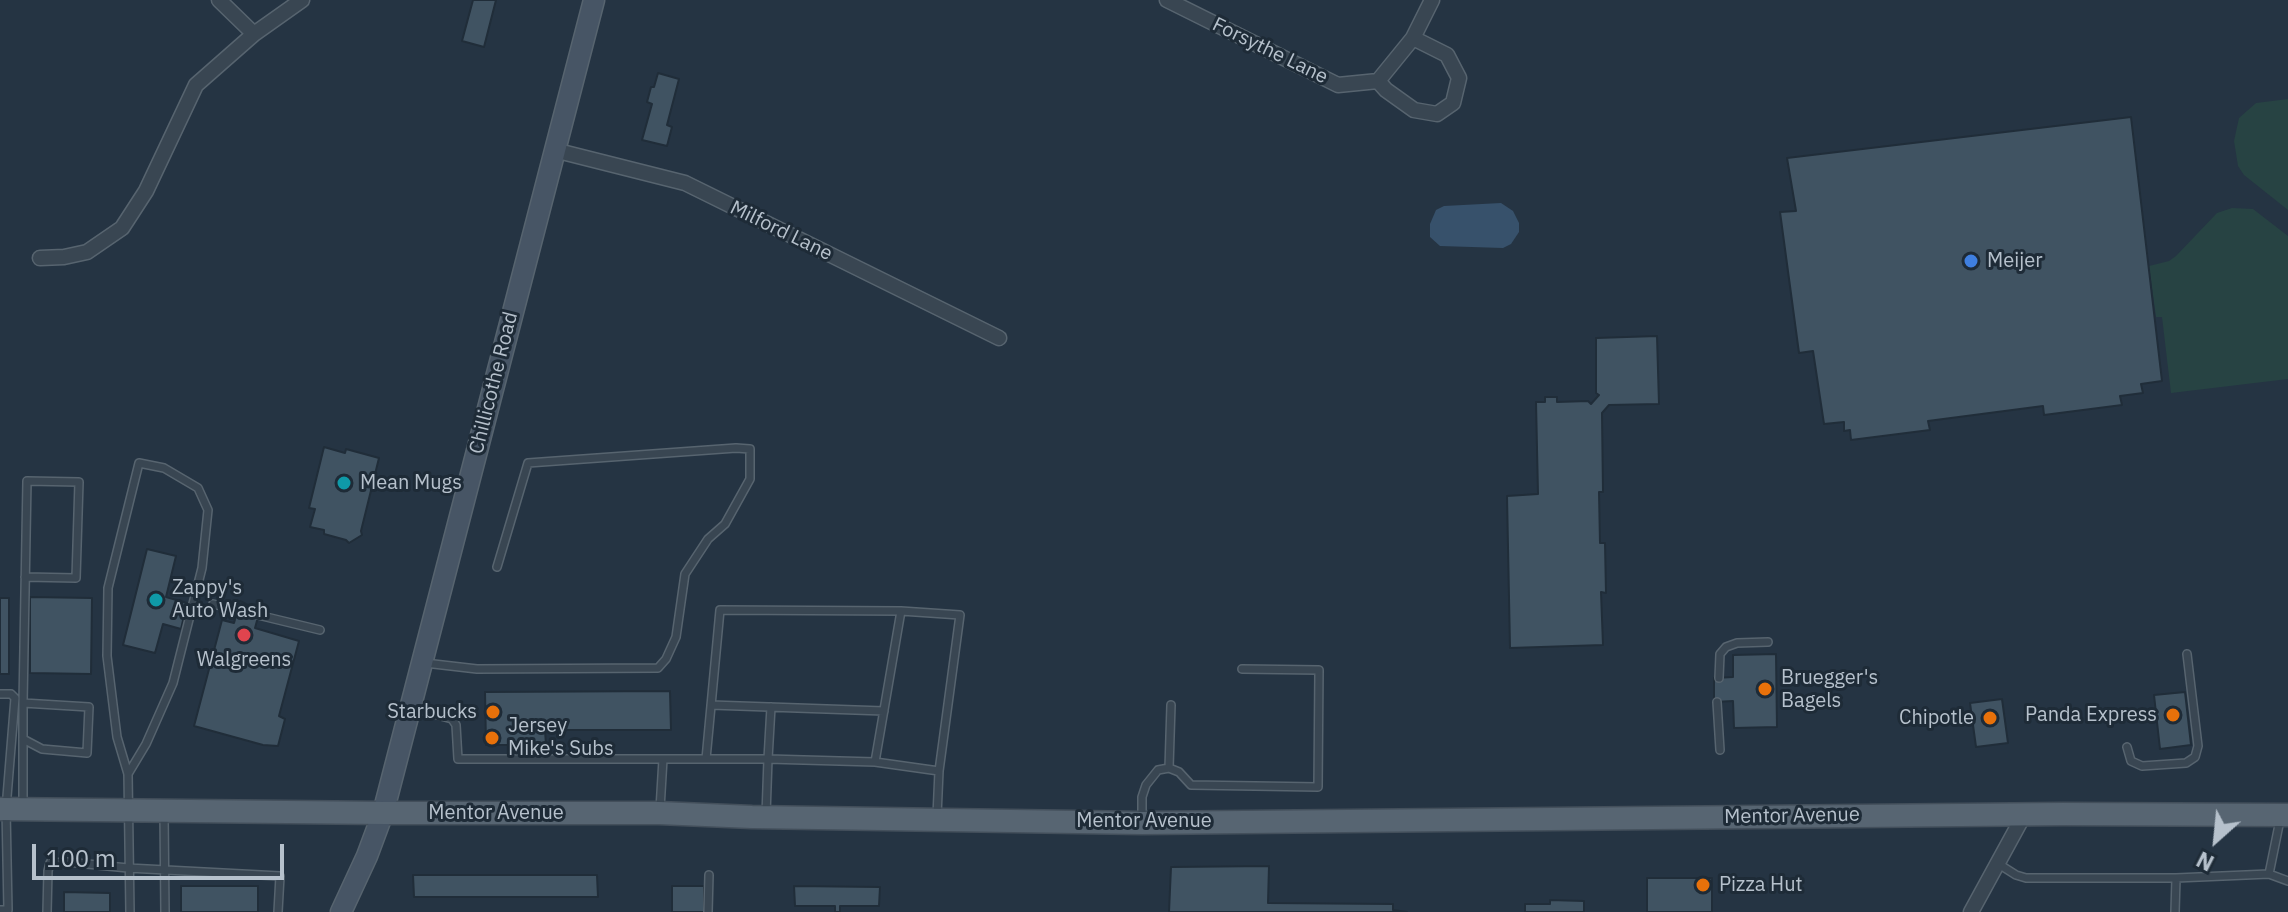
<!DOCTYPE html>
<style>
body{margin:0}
#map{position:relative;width:2288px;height:912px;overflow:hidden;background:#253443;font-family:"IBM Plex Sans",sans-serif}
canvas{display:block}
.north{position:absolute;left:2176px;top:800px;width:80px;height:80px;-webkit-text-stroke:6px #1e2b37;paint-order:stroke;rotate:207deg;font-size:22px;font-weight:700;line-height:32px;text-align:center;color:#b6c1cc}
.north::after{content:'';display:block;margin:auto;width:28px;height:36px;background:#b6c1cc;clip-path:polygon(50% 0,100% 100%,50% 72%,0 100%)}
.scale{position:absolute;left:32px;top:844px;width:252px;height:36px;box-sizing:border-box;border:4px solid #b6c1cc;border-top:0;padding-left:10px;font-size:24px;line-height:28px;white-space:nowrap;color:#b6c1cc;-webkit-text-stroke:6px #1e2b37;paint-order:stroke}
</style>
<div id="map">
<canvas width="2288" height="912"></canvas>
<div class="north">N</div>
<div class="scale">100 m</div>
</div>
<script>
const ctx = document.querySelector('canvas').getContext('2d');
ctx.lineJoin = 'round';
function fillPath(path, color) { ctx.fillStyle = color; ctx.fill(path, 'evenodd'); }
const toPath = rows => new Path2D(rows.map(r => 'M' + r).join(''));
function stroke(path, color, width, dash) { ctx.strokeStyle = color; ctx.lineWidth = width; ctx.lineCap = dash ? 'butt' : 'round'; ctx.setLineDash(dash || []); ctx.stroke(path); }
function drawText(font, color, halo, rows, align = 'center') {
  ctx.font = font + ' "IBM Plex Sans",sans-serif'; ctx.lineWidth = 6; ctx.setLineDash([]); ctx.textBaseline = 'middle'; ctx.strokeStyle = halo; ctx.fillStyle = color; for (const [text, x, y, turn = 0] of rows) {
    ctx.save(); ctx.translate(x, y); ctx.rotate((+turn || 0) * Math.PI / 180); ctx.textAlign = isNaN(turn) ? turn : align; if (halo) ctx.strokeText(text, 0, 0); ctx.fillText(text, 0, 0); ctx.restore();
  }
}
const green = toPath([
 [2288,99,2288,210,2244,175,2238,166,2234,141,2239,118,2256,103],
 [2232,208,2253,209,2288,236,2288,379,2171,393,2162,317,2156,317,2149,266,2169,261,2176,256,2217,213]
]);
const water = toPath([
 [1501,203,1513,211,1519,223,1519,232,1511,244,1503,248,1440,246,1430,237,1430,224,1436,210,1444,206]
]);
const building = toPath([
 [473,0,496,0,484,47,462,41,473,0],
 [658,73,679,79,667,125,672,127,667,146,642,140,652,104,647,102,651,87,654,87,658,73],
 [2131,117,2162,381,2141,384,2143,393,2120,396,2122,405,2044,415,2043,406,1928,421,1930,430,1851,440,1850,430,1844,431,1844,422,1824,424,1813,351,1799,353,1780,212,1796,211,1787,158,2131,117],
 [1657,336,1659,404,1609,405,1602,413,1603,492,1599,492,1600,543,1605,543,1606,593,1601,592,1603,645,1510,648,1507,496,1538,494,1536,402,1545,402,1545,397,1557,397,1557,402,1588,401,1591,404,1599,395,1596,393,1596,338,1657,336],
 [324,447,345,453,346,449,379,458,361,531,362,535,349,543,346,540,324,534,324,530,310,527,315,509,309,508,324,447],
 [147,549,176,556,166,597,187,603,181,629,163,624,155,653,123,645,147,549],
 [30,597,92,598,91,674,30,673,30,597],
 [0,598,9,598,9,674,0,674,0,598],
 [240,601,250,606,261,606,255,628,299,641,279,716,285,719,278,746,263,745,194,726,222,620,234,623,240,601],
 [1776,654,1777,727,1734,728,1733,701,1714,702,1714,678,1733,677,1733,655,1776,654],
 [670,691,671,730,545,730,546,745,486,745,485,692,670,691],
 [2185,692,2191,745,2160,749,2154,695,2185,692],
 [2002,699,2008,743,1976,747,1970,703,2002,699],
 [1269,866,1268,903,1393,904,1393,910,1407,912,1169,912,1171,867,1269,866],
 [413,875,597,875,598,897,414,897,413,875],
 [1647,878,1712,878,1712,912,1647,912,1647,878],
 [181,886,258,886,258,912,181,912,181,886],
 [672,886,704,886,704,912,672,912,672,886],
 [794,886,880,887,879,906,840,906,840,912,835,912,835,906,795,906,794,886],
 [64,892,110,893,110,912,64,912,64,892],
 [1550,900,1584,901,1584,912,1525,912,1525,904,1550,904,1550,900]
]);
const lane = toPath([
 [213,604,238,610],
 [901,611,960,615,939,771,937,816],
 [258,615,320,630],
 [425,663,477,669,658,668,666,659,676,637,685,574,708,539,725,524,750,479,750,449,736,448,528,463,497,567],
 [1719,678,1720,654,1726,647,1737,643,1768,642],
 [0,694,11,694,15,698,6,809,8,910,0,910],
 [1717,702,1720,750],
 [23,703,27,481,79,482,76,578,25,577],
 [711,705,884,711],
 [412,708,452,719,456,725,458,759,768,759,766,815],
 [2127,747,2131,761,2142,766,2186,763,2195,757,2198,746,2187,654],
 [706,759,720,610,901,611,875,762,768,759,771,707],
 [875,762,939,771],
 [1169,768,1171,705],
 [128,774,146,744,173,683,202,568,208,510,198,488,164,468,139,463,108,588,107,656,117,737,128,774,130,912],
 [23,807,23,703,89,707,87,753,42,749,23,739],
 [660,809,663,759],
 [164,813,165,912],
 [1142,821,1142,797,1146,785,1158,770,1169,768,1179,772,1191,785,1318,787,1319,670,1242,669],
 [1997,863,2016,875,2026,878,2176,878,2175,912],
 [2269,874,2288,881],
 [2176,878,2269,874,2280,820],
 [47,912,48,871,50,863,67,862,128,868,280,876,278,912],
 [708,912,709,875]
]);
const street = toPath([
 [219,0,254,34],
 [1167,0,1338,85,1378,81],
 [1378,81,1386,90,1414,110,1437,114,1453,103,1459,78,1447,55,1413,38],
 [1378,81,1413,38,1432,0],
 [554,150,685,183,999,338],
 [40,258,64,257,87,252,122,228,146,191,196,85,254,34,302,0],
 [1971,912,2024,815]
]);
const secondary = toPath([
 [341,912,367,856,383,813,594,0]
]);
const primary = toPath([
 [0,809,383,813,659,813,752,817,1142,823,2063,814,2288,815]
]);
const markers = [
 [1971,261,8,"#3f7fe0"],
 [344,483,8,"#0f9aa8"],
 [156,600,8,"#0f9aa8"],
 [244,635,8,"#e0444e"],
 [1765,689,8,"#e8710a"],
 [493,712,8,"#e8710a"],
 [2173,715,8,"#e8710a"],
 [1990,718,8,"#e8710a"],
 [492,738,8,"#e8710a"],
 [1703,885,8,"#e8710a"]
];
const streetNames = [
 ["Forsythe Lane",1270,51,26],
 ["Milford Lane",781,231,26],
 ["Chillicothe Road",494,383,-76],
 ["Mentor Avenue",496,813],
 ["Mentor Avenue",1792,816,-1],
 ["Mentor Avenue",1144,821]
];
const poiNames = [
 ["Meijer",1987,261],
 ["Mean Mugs",360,483],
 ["Zappy's",172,588],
 ["Auto Wash",172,611],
 ["Walgreens",244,660,"center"],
 ["Bruegger's",1781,678],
 ["Bagels",1781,701],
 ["Starbucks",477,712,"right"],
 ["Panda Express",2157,715,"right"],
 ["Chipotle",1974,718,"right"],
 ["Jersey",508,726],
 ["Mike's Subs",508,749],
 ["Pizza Hut",1719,885]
];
fillPath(green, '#274343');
fillPath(water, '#37516b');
fillPath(building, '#405362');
stroke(building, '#202d39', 2);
stroke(lane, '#57646f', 10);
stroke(street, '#57646f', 17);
stroke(secondary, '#57646f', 23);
stroke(primary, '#434f5b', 25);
stroke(lane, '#394652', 7);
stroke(street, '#394652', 14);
stroke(secondary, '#475565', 20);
stroke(primary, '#576572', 22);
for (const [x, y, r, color] of markers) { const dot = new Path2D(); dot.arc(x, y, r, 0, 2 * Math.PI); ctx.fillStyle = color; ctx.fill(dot); stroke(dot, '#1e2b37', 3); }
drawText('20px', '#b6c1cc', '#1e2b37', streetNames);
drawText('20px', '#b6c1cc', '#1e2b37', poiNames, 'left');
</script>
